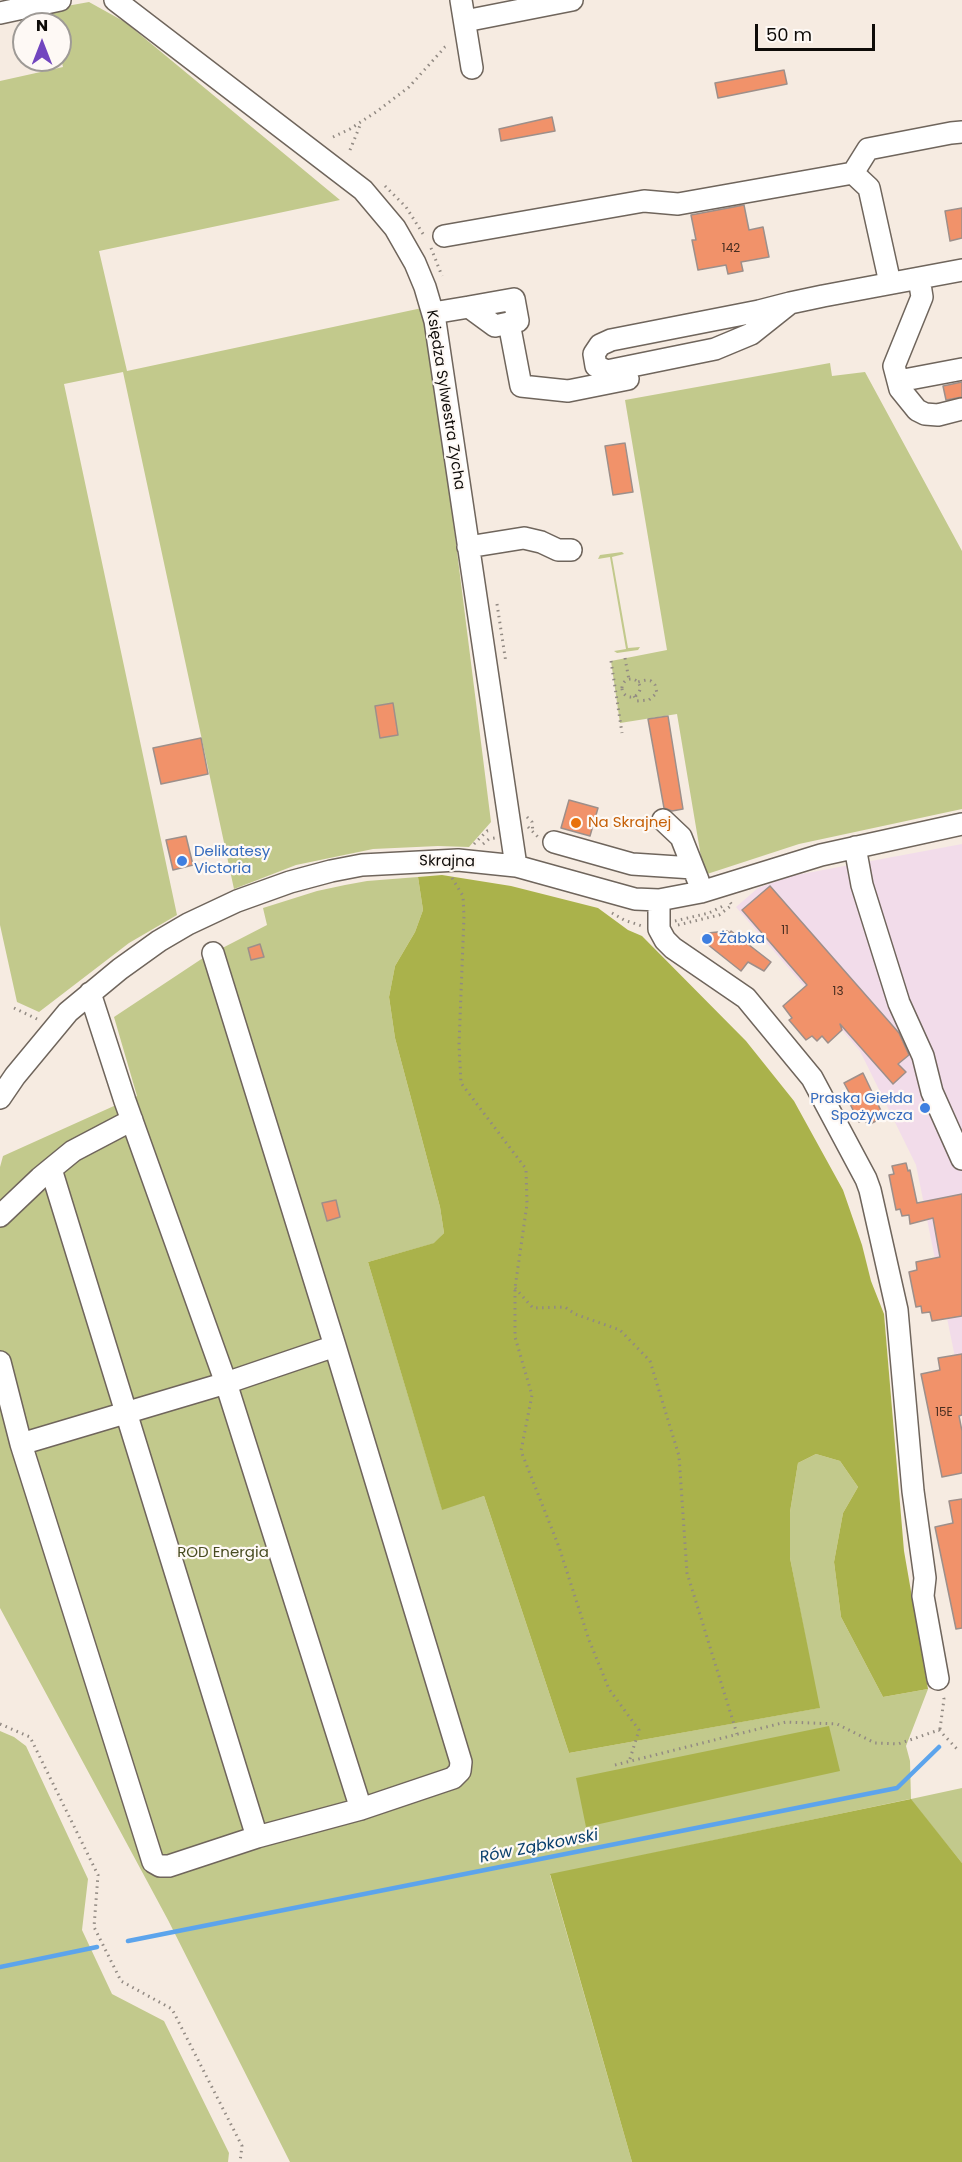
<!DOCTYPE html>
<meta charset="utf-8">
<style>
body{margin:0}
#map{position:relative;width:962px;height:2162px;overflow:hidden;background:#f6ebe1;font-family:Poppins,sans-serif}
canvas{display:block}
.north{position:absolute;left:12px;top:12px;width:60px;height:60px;box-sizing:border-box;background:#fef9f5;border:2px solid #9e9a96;border-radius:50%;rotate:0deg;font-size:16px;font-weight:700;line-height:24px;text-align:center;color:#0e0b08}
.north::after{content:'';display:block;margin:auto;width:21px;height:27px;background:#7246bf;clip-path:polygon(50% 0,100% 100%,50% 72%,0 100%)}
.scale{position:absolute;left:755px;top:24px;width:120px;height:27px;box-sizing:border-box;border:3px solid #0e0b08;border-top:0;padding-left:8px;font-size:18px;line-height:21px;white-space:nowrap;color:#0e0b08;-webkit-text-stroke:4px #fef9f5;paint-order:stroke}
</style>
<div id="map">
<canvas width="962" height="2162"></canvas>
<div class="north">N</div>
<div class="scale">50 m</div>
</div>
<script>
const ctx = document.querySelector('canvas').getContext('2d');
ctx.lineJoin = 'round';
function fillPath(path, color) { ctx.fillStyle = color; ctx.fill(path, 'evenodd'); }
const toPath = rows => new Path2D(rows.map(r => 'M' + r).join(''));
function stroke(path, color, width, dash) { ctx.strokeStyle = color; ctx.lineWidth = width; ctx.lineCap = dash ? 'butt' : 'round'; ctx.setLineDash(dash || []); ctx.stroke(path); }
function drawText(font, color, halo, rows, align = 'center') {
  ctx.font = font + ' Poppins,sans-serif'; ctx.lineWidth = 4.5; ctx.setLineDash([]); ctx.textBaseline = 'middle'; ctx.strokeStyle = halo; ctx.fillStyle = color; for (const [text, x, y, turn = 0] of rows) {
    ctx.save(); ctx.translate(x, y); ctx.rotate((+turn || 0) * Math.PI / 180); ctx.textAlign = isNaN(turn) ? turn : align; if (halo) ctx.strokeText(text, 0, 0); ctx.fillText(text, 0, 0); ctx.restore();
  }
}
const commercial = toPath([
 [962,844,962,1392,916,1165,860,1051,736,907,758,888,791,876]
]);
const green = toPath([
 [89,2,125,22,340,200,99,251,127,371,422,308,427,326,445,456,491,822,469,847,438,846,373,849,296,865,234,889,123,372,64,384,177,915,129,943,39,1012,17,1002,0,925,0,81,63,67,60,54,60,24,53,24,50,9],
 [830,363,832,376,865,372,962,551,962,809,799,844,704,875,677,714,620,723,611,661,667,650,625,400],
 [622,552,624,554,612,557,628,648,640,647,638,650,617,653,614,651,626,649,610,557,598,559,600,555],
 [418,877,423,910,415,932,395,966,389,997,395,1038,440,1207,444,1233,435,1243,368,1262,442,1509,484,1496,569,1753,819,1708,790,1558,790,1512,798,1463,816,1454,840,1461,858,1487,843,1513,834,1562,841,1617,883,1697,928,1689,906,1746,910,1761,911,1799,962,1788,962,1863,910,1799,550,1875,632,2162,290,2162,168,1920,0,1608,0,1167,3,1156,125,1101,131,1101,137,1096,114,1017,203,958,267,925,263,908,317,891,345,885,367,881],
 [0,1731,14,1737,26,1746,88,1879,82,1930,112,1994,164,2021,229,2153,228,2162,0,2162]
]);
const forest = toPath([
 [442,875,511,886,598,908,628,930,642,936,746,1041,794,1101,843,1190,862,1245,871,1281,884,1314,904,1551,928,1689,883,1697,841,1617,834,1562,843,1513,858,1487,840,1461,816,1454,798,1463,790,1512,790,1558,820,1708,569,1753,484,1496,442,1510,368,1262,434,1243,444,1233,440,1207,395,1038,389,997,395,966,415,932,423,910,418,877],
 [829,1726,840,1771,586,1827,576,1778],
 [911,1799,962,1863,962,2162,632,2162,550,1874]
]);
const stream = toPath([
 [128,1941,897,1788,939,1747],
 [0,1967,97,1947]
]);
const building = toPath([
 [784,70,787,84,718,98,715,83,784,70],
 [552,117,555,131,501,141,499,129,552,117],
 [744,205,749,230,763,227,769,257,741,262,743,271,728,274,726,265,698,270,692,240,696,240,691,215,744,205],
 [962,208,962,238,950,241,945,211,962,208],
 [962,382,962,397,946,400,943,386,962,382],
 [625,443,633,492,613,495,605,446,625,443],
 [393,703,398,735,380,738,375,706,393,703],
 [668,716,683,809,672,811,664,808,648,719,668,716],
 [201,738,208,774,161,784,153,748,201,738],
 [569,800,598,808,590,836,561,828,569,800],
 [186,836,193,865,173,870,166,840,186,836],
 [770,886,899,1033,909,1055,898,1064,906,1072,893,1084,840,1024,842,1030,828,1043,822,1036,817,1041,812,1036,806,1040,789,1020,792,1018,783,1006,807,985,742,910,770,886],
 [727,931,730,933,731,931,771,962,764,971,748,962,741,971,702,940,708,933,727,931],
 [260,944,264,957,251,960,248,948,260,944],
 [863,1073,884,1117,868,1125,864,1119,859,1122,847,1098,851,1096,844,1083,863,1073],
 [906,1163,908,1171,910,1170,917,1203,962,1194,962,1316,932,1321,930,1312,922,1313,921,1306,916,1307,909,1272,917,1270,916,1262,940,1257,933,1218,910,1224,909,1215,902,1216,900,1209,896,1210,889,1175,894,1174,892,1166,906,1163],
 [336,1200,340,1217,327,1221,322,1203,336,1200],
 [962,1354,962,1415,959,1416,962,1431,962,1473,942,1477,921,1374,940,1370,938,1358,962,1354],
 [962,1499,962,1628,956,1629,935,1527,953,1523,949,1501,962,1499]
]);
const path = toPath([
 [333,137,350,129,376,112,409,87,445,47,449,45],
 [350,150,361,123],
 [385,186,406,207,425,237],
 [431,248,442,276],
 [497,604,506,663],
 [625,658,629,680],
 [611,661,622,733],
 '622 688a9 9 0 1 1 18 0a9 9 0 1 1-18 0Z',
 [634,696,637,701,649,700,657,693,655,685,651,681,646,680,638,682],
 [527,817,532,822,533,832],
 [528,827,538,837],
 [474,844,487,831,492,830],
 [483,844,489,839,495,838],
 [452,878,463,896,464,916,459,1045,461,1083,526,1169,527,1204,515,1288,515,1337,532,1395,521,1451,559,1547,589,1640,609,1689,639,1730,629,1762],
 [612,913,624,920,642,926],
 [675,921,709,913,723,906],
 [678,925,719,915,732,905,730,902],
 [14,1008,37,1019],
 [515,1288,533,1308,565,1307,575,1314,620,1330,650,1361,679,1456,687,1573,737,1734],
 [0,1724,30,1737,98,1875,94,1927,121,1981,172,2009,242,2146,240,2162],
 [940,1729,944,1699,943,1695],
 [615,1765,786,1722,837,1724,875,1743,898,1744,939,1730,958,1750]
]);
const minor = toPath([
 [115,0,363,190,395,228,415,263,425,287,435,321,516,866],
 [461,0,472,68],
 [0,13,60,0],
 [465,21,572,0],
 [853,173,869,188,890,283],
 [444,236,644,201,678,204,853,173,868,149,951,133,962,132],
 [919,278,922,297,894,366,900,389,917,410,925,414,938,415,962,409],
 [790,303,751,334,715,349,607,371,596,366,594,354,600,345,611,340,759,311,790,303,823,296,962,270],
 [433,313,469,307,495,326,518,321,514,299,469,307],
 [509,323,521,386,568,391,628,379],
 [897,377,904,380,962,369],
 [468,547,524,538,541,542,558,550,571,550],
 [663,820,681,837,698,880],
 [554,842,632,864,693,868],
 [855,847,862,885,899,1003,923,1056,932,1092,962,1159],
 [659,900,659,929,665,940,673,948,746,998,812,1078,866,1179,870,1190,897,1310,913,1491,925,1578,923,1596,938,1679],
 [90,993,125,1101,226,1383,361,1809],
 [0,1098,15,1076,68,1012,120,969,159,941,188,924,237,901,290,882,331,871,362,865,458,860,516,866,635,899,659,900,701,892,821,855,962,824],
 [51,1169,257,1837],
 [0,1216,40,1178,73,1151,132,1120],
 [0,1362,21,1444,153,1862,160,1866,169,1866,257,1837,361,1809,453,1778,460,1771,461,1762,335,1346,213,953],
 [21,1444,226,1383,335,1346]
]);
const markers = [
 [576,823,6,"#e8710a"],
 [182,861,6,"#3f7fe0"],
 [707,939,6,"#3f7fe0"],
 [925,1108,6,"#3f7fe0"]
];
const numberNames = [
 ["142",731,249],
 ["11",785,931],
 ["13",838,992],
 ["15E",944,1413]
];
const streetNames = [
 ["Księdza Sylwestra Zycha",445,400,81],
 ["Skrajna",447,862,1]
];
const foodNames = [
 ["Na Skrajnej",588,823]
];
const shopNames = [
 ["Delikatesy",194,852],
 ["Victoria",194,869],
 ["Żabka",719,939],
 ["Praska Giełda",913,1099,"right"],
 ["Spożywcza",913,1116,"right"]
];
const parkNames = [
 ["ROD Energia",223,1553]
];
const waterNames = [
 ["Rów Ząbkowski",539,1847,-11]
];
fillPath(commercial, '#f2dcea');
fillPath(green, '#c2c98c');
fillPath(forest, '#aab24b');
stroke(stream, '#5ca4ec', 4.5);
fillPath(building, '#f1926a');
stroke(building, '#9d8f8a', 1.5);
stroke(minor, '#6f655c', 24);
stroke(path, '#928a83', 3, [1.5, 4.5]);
stroke(minor, '#fff', 21);
for (const [x, y, r, color] of markers) { const dot = new Path2D(); dot.arc(x, y, r, 0, 2 * Math.PI); ctx.fillStyle = color; ctx.fill(dot); stroke(dot, '#fef9f5', 2); }
drawText('12px', '#472d20', null, numberNames);
drawText('15px', '#0e0b08', '#fef9f5', streetNames);
drawText('15px', '#c56008', '#fef9f5', foodNames, 'left');
drawText('15px', '#366cbe', '#fef9f5', shopNames, 'left');
drawText('15px', '#484c21', '#fef9f5', parkNames);
drawText('italic 16px', '#093f6c', '#fef9f5', waterNames);
</script>
